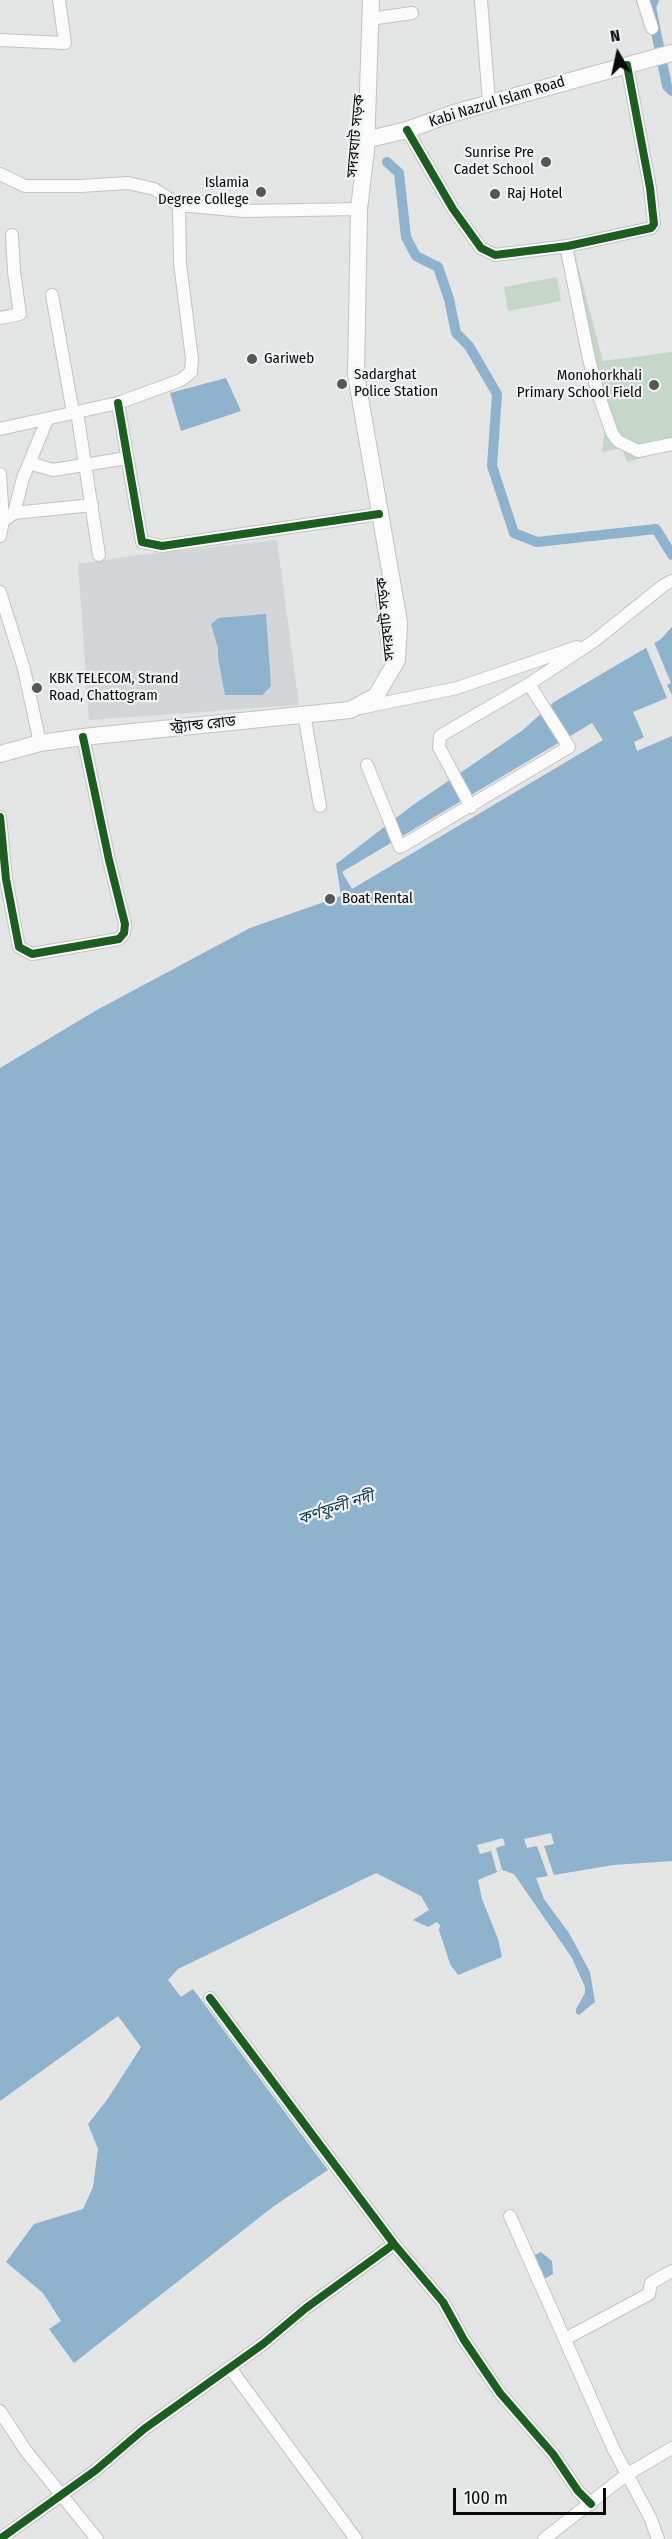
<!DOCTYPE html>
<meta charset="utf-8">
<style>
body{margin:0}
#map{position:relative;width:672px;height:2539px;overflow:hidden;background:#e4e5e5;font-family:"Fira Sans Condensed",sans-serif}
canvas{display:block}
.north{position:absolute;left:588px;top:24px;width:60px;height:60px;-webkit-text-stroke:4px #f0f2f4;paint-order:stroke;rotate:351deg;font-size:16px;font-weight:700;line-height:24px;text-align:center;color:#0b0b0c}
.north::after{content:'';display:block;margin:auto;width:21px;height:27px;background:#0b0b0c;clip-path:polygon(50% 0,100% 100%,50% 72%,0 100%)}
.scale{position:absolute;left:453px;top:2488px;width:153px;height:27px;box-sizing:border-box;border:3px solid #0b0b0c;border-top:0;padding-left:8px;font-size:18px;line-height:21px;white-space:nowrap;color:#0b0b0c;-webkit-text-stroke:4px #f0f2f4;paint-order:stroke}
</style>
<div id="map">
<canvas width="672" height="2539"></canvas>
<div class="north">N</div>
<div class="scale">100 m</div>
</div>
<script>
const ctx = document.querySelector('canvas').getContext('2d');
ctx.lineJoin = 'round';
function fillPath(path, color) { ctx.fillStyle = color; ctx.fill(path, 'evenodd'); }
const toPath = rows => new Path2D(rows.map(r => 'M' + r).join(''));
function stroke(path, color, width, dash) { ctx.strokeStyle = color; ctx.lineWidth = width; ctx.lineCap = dash ? 'butt' : 'round'; ctx.setLineDash(dash || []); ctx.stroke(path); }
function drawText(font, color, halo, rows, align = 'center') {
  ctx.font = font + ' "Fira Sans Condensed","Noto Sans Bengali",sans-serif'; ctx.lineWidth = 4.5; ctx.setLineDash([]); ctx.textBaseline = 'middle'; ctx.strokeStyle = halo; ctx.fillStyle = color; for (const [text, x, y, turn = 0] of rows) {
    ctx.save(); ctx.translate(x, y); ctx.rotate((+turn || 0) * Math.PI / 180); ctx.textAlign = isNaN(turn) ? turn : align; if (halo) ctx.strokeText(text, 0, 0); ctx.fillText(text, 0, 0); ctx.restore();
  }
}
const built = toPath([
 [277,540,299,705,89,720,78,564,130,556]
]);
const green = toPath([
 [574,252,603,361,672,352,672,450,627,462,622,448,602,452,606,419,589,386,564,254],
 [557,277,561,301,508,311,504,287]
]);
const water = toPath([
 [226,378,241,411,181,431,170,393],
 [266,614,271,686,262,695,225,695,218,658,218,648,211,624,219,618],
 [672,627,672,1861,613,1865,536,1878,544,1899,569,1933,590,1972,595,2002,579,2015,576,2013,576,2009,585,1993,585,1987,572,1958,514,1874,502,1870,478,1880,482,1899,498,1939,502,1957,458,1975,450,1964,439,1930,440,1925,437,1922,428,1927,413,1920,429,1910,421,1896,376,1873,178,1969,168,1980,181,1997,193,1989,328,2170,274,2206,74,2363,49,2329,61,2321,43,2293,6,2262,34,2224,83,2209,93,2187,98,2149,88,2124,107,2100,141,2047,118,2016,0,2101,0,1068,95,1011,250,928,341,896,336,864,413,805,523,730,554,702,661,639],
 [541,2252,552,2261,553,2274,544,2279,533,2256]
]);
const pier = toPath([
 [653,640,671,683,667,685,672,695,672,736,637,751,634,742,644,737,633,712,667,698,645,645],
 [592,723,603,740,352,889,342,872],
 [551,1833,554,1844,544,1846,555,1878,549,1879,537,1846,527,1848,524,1839],
 [503,1838,505,1845,496,1848,502,1870,497,1872,491,1851,480,1854,477,1845]
]);
const canal = toPath([
 [654,0,651,7,667,86,672,91],
 [387,162,399,173,406,237,416,256,438,267,449,299,456,333,469,346,497,394,492,466,514,533,537,542,656,529,672,555]
]);
const minor = toPath([
 [481,0,489,102],
 [643,0,652,28],
 [370,19,412,13],
 [0,40,65,43,59,0],
 [407,130,453,209,481,248,495,255,568,246,651,228,654,224,650,188,627,65],
 [0,174,25,186,80,186,128,183,154,189,179,205,244,211,359,209],
 [566,246,589,359,598,393,612,433,618,441,638,451,672,444],
 [52,295,73,413],
 [0,318,20,314,14,272,12,235],
 [118,403,142,542,162,546,379,514],
 [77,412,99,555],
 [0,429,118,403,181,380,191,372,192,359,180,263,179,205],
 [29,463,53,470,127,458],
 [0,474,3,521],
 [14,513,92,505],
 [0,536,3,521,14,513,23,478,47,420],
 [0,592,24,669,40,743],
 [360,708,457,688,577,647],
 [304,714,320,806],
 [367,765,400,847,569,747,529,684],
 [471,807,439,747,440,736,529,684,594,641,664,585,672,581],
 [0,817,6,879,19,947,32,954,119,939,124,933,125,924,109,860,83,737],
 [210,1998,394,2244,443,2302,464,2340,500,2393,553,2454,578,2491,591,2504],
 [510,2216,614,2450,650,2517,658,2539],
 [565,2339,649,2294,651,2283,672,2271],
 [230,2368,356,2539],
 [0,2411,26,2451,97,2539],
 [0,2539,96,2470,144,2429,263,2344,306,2308,394,2244],
 [544,2539,626,2475,672,2448]
]);
const secondary = toPath([
 [357,142,407,130,454,113,672,53],
 [384,595,390,647],
 [0,754,40,743,83,737,350,710,376,696,397,660,399,622,356,375,359,209,366,150,371,0]
]);
const cycleway = toPath([
 [407,130,453,209,481,248,495,255,568,246,651,228,654,224,650,188,627,65],
 [118,403,142,542,162,546,379,514],
 [0,817,6,879,19,947,32,954,119,939,124,933,125,924,109,860,83,737],
 [210,1998,394,2244,443,2302,464,2340,500,2393,553,2454,578,2491,591,2504],
 [0,2539,96,2470,144,2429,263,2344,306,2308,394,2244]
]);
const markers = [
 [546,162,6,"#575758"],
 [261,192,6,"#575758"],
 [495,194,6,"#575758"],
 [252,359,6,"#575758"],
 [342,384,6,"#575758"],
 [654,385,6,"#575758"],
 [37,688,6,"#575758"],
 [330,899,6,"#575758"]
];
const streetNames = [
 ["Kabi Nazrul Islam Road",497,102,-17],
 ["সদরঘাট সড়ক",356,136,-85],
 ["সদরঘাট সড়ক",386,619,-96],
 ["স্ট্র্যান্ড রোড",203,725,-6]
];
const poiNames = [
 ["Sunrise Pre",534,153,"right"],
 ["Cadet School",534,170,"right"],
 ["Islamia",249,183,"right"],
 ["Degree College",249,200,"right"],
 ["Raj Hotel",507,194],
 ["Gariweb",264,359],
 ["Sadarghat",354,375],
 ["Police Station",354,392],
 ["Monohorkhali",642,376,"right"],
 ["Primary School Field",642,393,"right"],
 ["KBK TELECOM, Strand",49,679],
 ["Road, Chattogram",49,696],
 ["Boat Rental",342,899]
];
const waterNames = [
 ["কর্ণফুলী নদী",336,1508,-18]
];
fillPath(built, '#d2d6d9');
fillPath(green, '#c4d7c9');
fillPath(water, '#8fb3cc');
fillPath(pier, '#e4e5e5');
stroke(canal, '#8fb3cc', 10);
stroke(minor, '#c2c3c3', 14);
stroke(secondary, '#c2c3c3', 18);
stroke(minor, '#fbfbfb', 12);
stroke(secondary, '#fbfbfb', 16);
stroke(cycleway, '#1b5e20', 8);
for (const [x, y, r, color] of markers) { const dot = new Path2D(); dot.arc(x, y, r, 0, 2 * Math.PI); ctx.fillStyle = color; ctx.fill(dot); stroke(dot, '#f0f2f4', 2); }
drawText('15px', '#0b0b0c', '#f0f2f4', streetNames);
drawText('15px', '#0b0b0c', '#f0f2f4', poiNames, 'left');
drawText('italic 16px', '#123d55', '#f0f2f4', waterNames);
</script>
